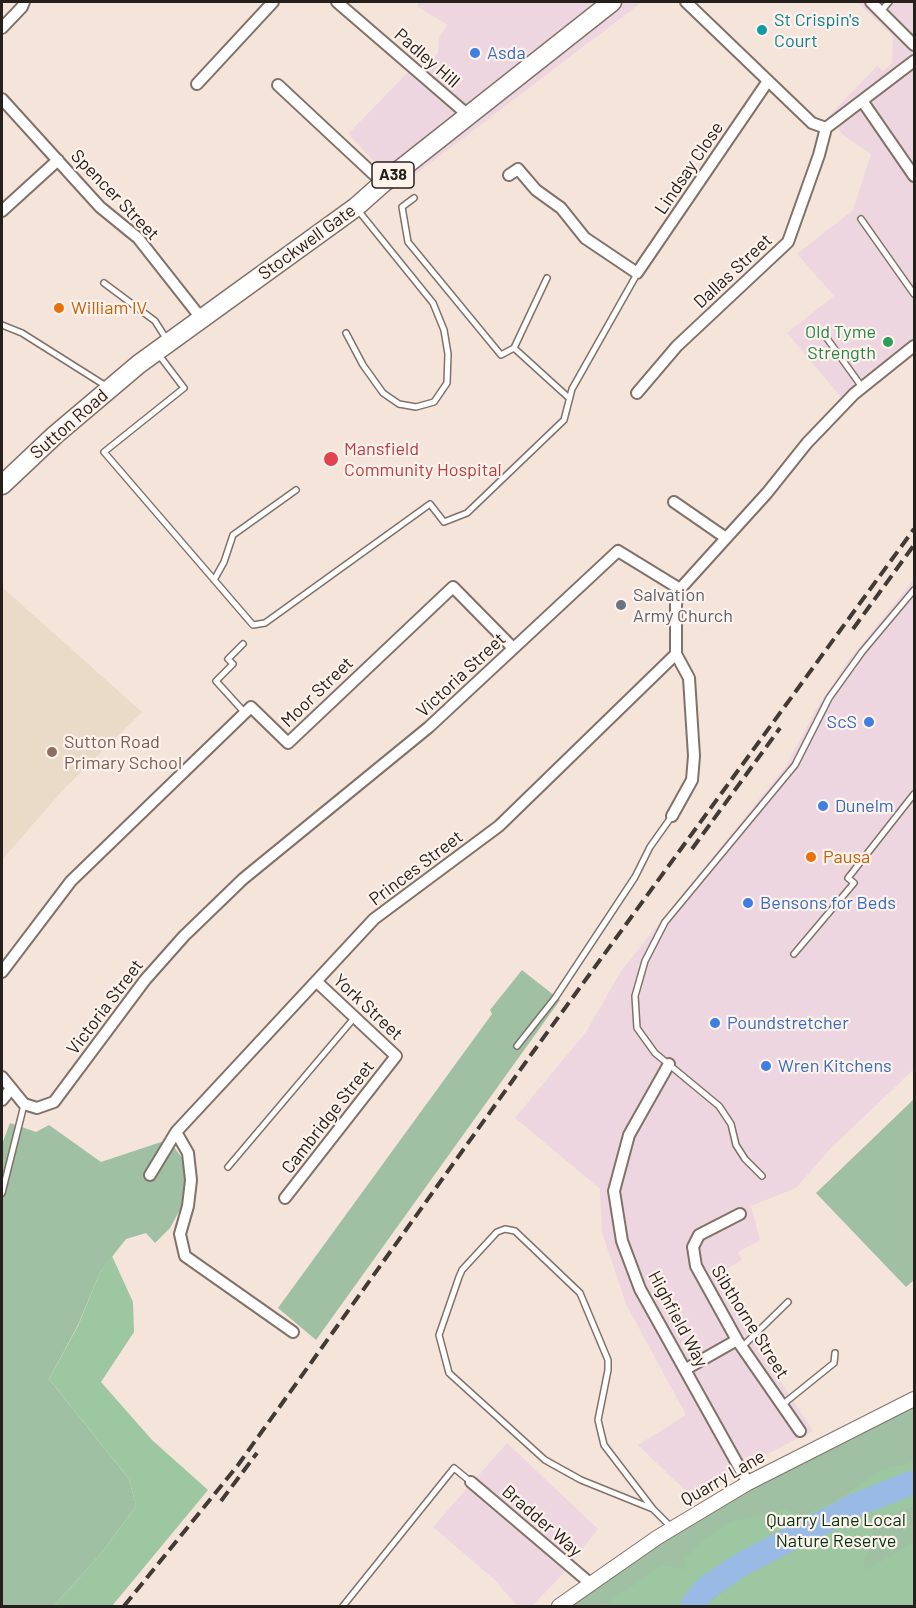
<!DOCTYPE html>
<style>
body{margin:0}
#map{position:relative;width:916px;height:1608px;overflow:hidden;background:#f5e4da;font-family:Barlow,sans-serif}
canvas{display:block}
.frame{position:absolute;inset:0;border:3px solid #26201c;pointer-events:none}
</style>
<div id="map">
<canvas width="916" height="1608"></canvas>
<div class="frame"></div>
</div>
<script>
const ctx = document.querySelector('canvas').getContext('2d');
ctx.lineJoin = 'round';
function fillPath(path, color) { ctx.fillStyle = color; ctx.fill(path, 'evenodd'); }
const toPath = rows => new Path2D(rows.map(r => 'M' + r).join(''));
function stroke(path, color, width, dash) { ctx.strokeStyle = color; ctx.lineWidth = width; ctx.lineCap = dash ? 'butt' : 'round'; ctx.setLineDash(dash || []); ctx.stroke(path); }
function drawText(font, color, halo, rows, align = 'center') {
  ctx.font = font + ' Barlow,sans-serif'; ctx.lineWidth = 4.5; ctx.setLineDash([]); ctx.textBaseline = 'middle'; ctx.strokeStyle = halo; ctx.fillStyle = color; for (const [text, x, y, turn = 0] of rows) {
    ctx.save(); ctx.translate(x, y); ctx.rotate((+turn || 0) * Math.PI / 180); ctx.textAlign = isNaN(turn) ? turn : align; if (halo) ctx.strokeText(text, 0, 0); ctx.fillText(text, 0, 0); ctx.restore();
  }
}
const commercial = toPath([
 [418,2,642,2,399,187,348,134,407,73,424,70,438,53,439,37,448,25,418,7],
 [857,2,914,2,914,339,841,397,787,333,834,296,797,254,853,210,871,154,843,135,829,116,877,66,883,71,892,63,893,36],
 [914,579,914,1069,830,1149,796,1188,751,1206,760,1240,738,1252,742,1260,718,1274,749,1332,813,1431,720,1478,692,1497,638,1445,686,1415,626,1304,602,1233,600,1189,515,1118,586,1032,621,971,786,766,819,704,846,664],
 [507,1443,598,1529,563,1574,532,1606,517,1606,495,1580,433,1527]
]);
const education = toPath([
 [2,587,142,712,62,791,2,860]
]);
const green = toPath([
 [522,970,560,1000,316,1340,278,1308,492,1014,490,1010],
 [914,1099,914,1280,906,1287,816,1193],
 [10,1123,36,1132,49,1125,101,1162,161,1142,174,1147,183,1159,186,1179,182,1206,170,1228,155,1243,146,1233,126,1239,100,1272,78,1325,49,1379,129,1479,136,1506,103,1551,54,1606,2,1606,2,1144],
 [914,1406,914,1606,570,1606,664,1541,745,1492]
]);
const forest = toPath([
 [112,1256,133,1302,134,1332,101,1382,152,1440,208,1490,112,1606,54,1606,103,1551,136,1506,129,1479,49,1379,78,1326,100,1272],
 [914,1462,914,1506,871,1523,875,1544,863,1559,866,1570,914,1542,914,1606,705,1606,734,1583,729,1566,715,1570,682,1606,603,1606,661,1566,684,1569,686,1558,700,1542,733,1521,785,1510,804,1516,844,1496,880,1470]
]);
const river = toPath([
 [692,1606,705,1589,742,1564,856,1505,914,1482]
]);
const service = toPath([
 [881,11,889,2],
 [414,198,402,207,408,242,501,355,514,348,569,398],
 [861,219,914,294],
 [104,283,155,321,167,340],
 [2,325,22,333,106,386],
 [346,333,363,365,383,393,399,404,416,407,434,402,447,383,448,354,444,330,433,303,357,209],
 [826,337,862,387],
 [514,348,547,278],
 [159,355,184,388,104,452,253,625,265,623,430,504,444,522,467,513,564,420,572,389,637,274],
 [214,580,224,562,233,535,296,490],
 [243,644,228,659,233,664,216,681,245,713],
 [794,954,854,883,848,878,914,794],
 [517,1046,555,998,635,877,650,847,672,816],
 [228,1167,355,1017],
 [762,1176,745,1159,736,1145,731,1124,719,1106,655,1053,637,1028,635,996,645,961,665,922,795,765,829,698,862,652,914,590],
 [2,1193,24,1105],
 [742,1347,788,1302],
 [782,1405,834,1363,835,1353],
 [653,1509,604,1445,598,1420,608,1370,608,1360,580,1293,515,1231,505,1229,497,1232,462,1270,459,1277,439,1335,449,1373,545,1460,581,1480,653,1509,671,1527],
 [343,1606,454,1468,471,1482]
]);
const minor = toPath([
 [337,2,468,115],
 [871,2,914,45],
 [2,28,22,7,24,2],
 [197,84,273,2],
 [278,85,383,183],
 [2,99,100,207,138,238,201,318],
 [863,102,914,176],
 [826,128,914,61],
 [509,175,518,169,536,190,561,208,585,238,637,273,768,81],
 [2,211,58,160],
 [637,393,677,346,788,242,819,155,826,128,812,123,686,2],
 [674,502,726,538],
 [672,816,692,780,694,756,689,678,676,654],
 [2,972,71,881,251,707,288,743,453,587,513,648],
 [669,1064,629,1135,614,1191,622,1241,640,1289,748,1483],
 [2,1077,24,1104,37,1108,54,1102,145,980,184,936,243,879,429,727,618,551,680,589],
 [2,1100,11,1089],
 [176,1132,188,1153,191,1180,188,1206,180,1234,185,1256,293,1332],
 [150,1175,176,1132,374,919,499,826,676,654,676,604,680,589,767,493,807,443,854,394,914,346],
 [285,1198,396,1056,317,982],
 [740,1214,699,1235,693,1247,696,1266,737,1340,800,1431],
 [686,1369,737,1340],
 [471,1482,591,1584]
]);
const tertiary = toPath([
 [559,1606,658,1537,748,1483,914,1399]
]);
const trunk = toPath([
 [2,485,55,435,139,364,356,207,383,183,612,2]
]);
const rail = toPath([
 [853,629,914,545],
 [692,849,780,728],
 [221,1501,257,1453],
 [124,1606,238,1465,533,1052,914,529]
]);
const markers = [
 [762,30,6,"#0f9aa8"],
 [475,53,6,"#3f7fe0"],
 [59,308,6,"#e8710a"],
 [888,342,6,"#2e9e5b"],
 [331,459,8,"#e0444e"],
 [621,605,6,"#6b7280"],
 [869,722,6,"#3f7fe0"],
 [52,752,6,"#8d6e63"],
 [823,806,6,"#3f7fe0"],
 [811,857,6,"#e8710a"],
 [748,903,6,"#3f7fe0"],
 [715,1023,6,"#3f7fe0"],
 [766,1066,6,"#3f7fe0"]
];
const shields = [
 [393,175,42]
];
const shieldNames = [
 ["A38",393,175]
];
const cultureNames = [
 ["St Crispin's",774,20],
 ["Court",774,41]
];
const shopNames = [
 ["Asda",487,53],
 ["ScS",857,722,"right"],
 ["Dunelm",835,806],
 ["Bensons for Beds",760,903],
 ["Poundstretcher",727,1023],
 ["Wren Kitchens",778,1066]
];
const streetNames = [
 ["Padley Hill",427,58,41],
 ["Lindsay Close",689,168,-56],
 ["Spencer Street",115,195,46],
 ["Stockwell Gate",307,242,-36],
 ["Dallas Street",733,271,-43],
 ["Sutton Road",69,424,-41],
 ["Victoria Street",461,675,-43],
 ["Moor Street",317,692,-44],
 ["Princes Street",416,868,-37],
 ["Victoria Street",105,1007,-53],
 ["York Street",368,1007,43],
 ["Cambridge Street",328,1117,-52],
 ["Highfield Way",678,1319,62],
 ["Sibthorne Street",750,1322,58],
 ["Quarry Lane",723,1478,-30],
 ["Bradder Way",542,1521,41]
];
const foodNames = [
 ["William IV",71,308],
 ["Pausa",823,857]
];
const leisureNames = [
 ["Old Tyme",876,332],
 ["Strength",876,353]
];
const healthNames = [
 ["Mansfield",344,449],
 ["Community Hospital",344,470]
];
const worshipNames = [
 ["Salvation",633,595],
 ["Army Church",633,616]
];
const educationNames = [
 ["Sutton Road",64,742],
 ["Primary School",64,763]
];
const parkNames = [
 ["Quarry Lane Local",836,1520],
 ["Nature Reserve",836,1541]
];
fillPath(commercial, '#eed6e1');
fillPath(education, '#eadbc8');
fillPath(green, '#9fc0a2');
fillPath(forest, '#9cc7a1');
stroke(river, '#99bae4', 24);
stroke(service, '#817269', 8);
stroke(minor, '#817269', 14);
stroke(tertiary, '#817269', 16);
stroke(trunk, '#817269', 21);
stroke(service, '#fff', 5);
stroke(minor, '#fff', 10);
stroke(tertiary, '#fff', 14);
stroke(trunk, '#fff', 18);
stroke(rail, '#413a35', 4, [12, 6]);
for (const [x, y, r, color] of markers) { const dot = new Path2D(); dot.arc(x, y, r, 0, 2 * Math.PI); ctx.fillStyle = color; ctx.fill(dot); stroke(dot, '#fdf2ec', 2); }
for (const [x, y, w] of shields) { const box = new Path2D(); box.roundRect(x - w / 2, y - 13, w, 26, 4.5); ctx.fillStyle = '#fdf2ec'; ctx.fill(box); stroke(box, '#26201c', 1.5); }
drawText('bold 16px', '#26201c', null, shieldNames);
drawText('18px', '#0d838f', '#fdf2ec', cultureNames, 'left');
drawText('18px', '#366cbe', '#fdf2ec', shopNames, 'left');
drawText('18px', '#26201c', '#fdf2ec', streetNames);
drawText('18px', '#c56008', '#fdf2ec', foodNames, 'left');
drawText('18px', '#27864d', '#fdf2ec', leisureNames, 'right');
drawText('18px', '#be3a42', '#fdf2ec', healthNames, 'left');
drawText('18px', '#5b616d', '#fdf2ec', worshipNames, 'left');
drawText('18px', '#785e54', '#fdf2ec', educationNames, 'left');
drawText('18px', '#033511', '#fdf2ec', parkNames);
</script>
